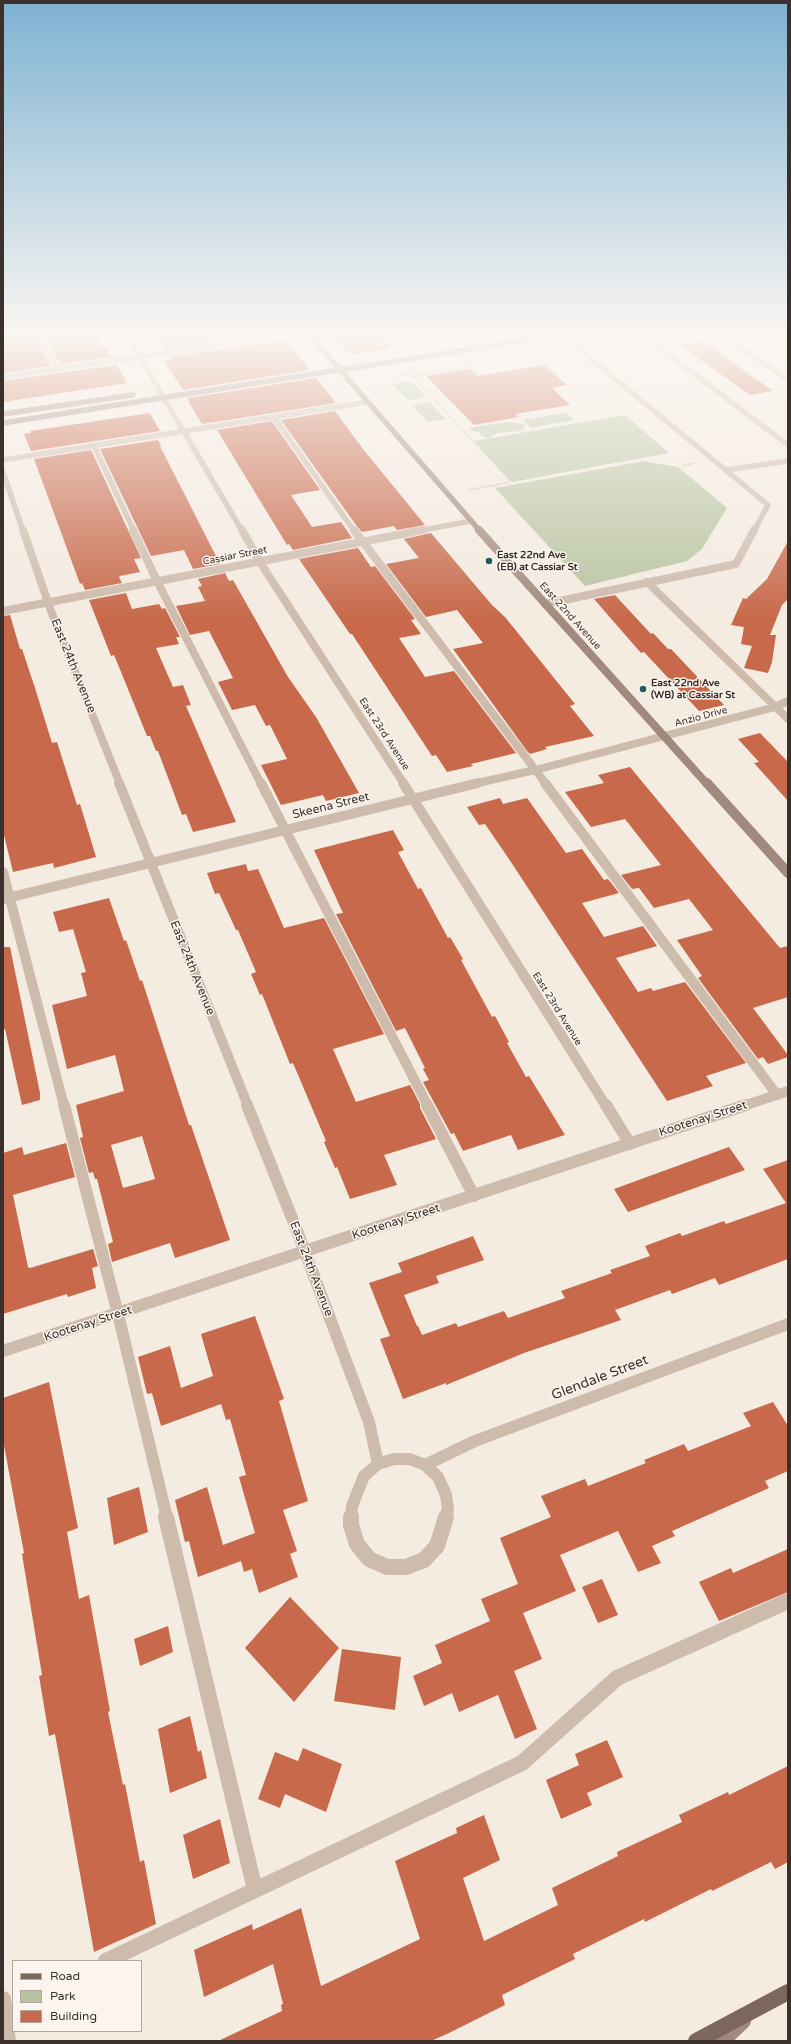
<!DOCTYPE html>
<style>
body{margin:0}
#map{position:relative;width:791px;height:2044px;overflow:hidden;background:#f4ebe1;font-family:"Varela Round",sans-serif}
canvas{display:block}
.frame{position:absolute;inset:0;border:4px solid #3b302b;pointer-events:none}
.legend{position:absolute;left:12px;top:1960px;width:130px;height:72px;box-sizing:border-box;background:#fbf5ee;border:1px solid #aea6a0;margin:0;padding:5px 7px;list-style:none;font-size:12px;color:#3b302b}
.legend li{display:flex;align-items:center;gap:8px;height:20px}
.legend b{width:20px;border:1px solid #aea6a0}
</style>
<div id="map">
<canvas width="791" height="2044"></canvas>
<div class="frame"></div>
<ul class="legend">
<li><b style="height:5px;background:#7d675c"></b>Road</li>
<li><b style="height:11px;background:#b8c4a0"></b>Park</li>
<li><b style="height:11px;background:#c8694b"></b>Building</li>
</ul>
</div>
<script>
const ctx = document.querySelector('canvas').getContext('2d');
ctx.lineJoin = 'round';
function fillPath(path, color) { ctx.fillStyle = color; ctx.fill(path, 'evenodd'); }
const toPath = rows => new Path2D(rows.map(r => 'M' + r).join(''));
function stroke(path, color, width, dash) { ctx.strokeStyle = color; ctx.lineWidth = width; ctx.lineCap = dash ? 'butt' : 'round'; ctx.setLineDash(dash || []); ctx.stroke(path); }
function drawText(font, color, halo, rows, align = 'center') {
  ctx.font = font + ' "Varela Round",sans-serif'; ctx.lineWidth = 3; ctx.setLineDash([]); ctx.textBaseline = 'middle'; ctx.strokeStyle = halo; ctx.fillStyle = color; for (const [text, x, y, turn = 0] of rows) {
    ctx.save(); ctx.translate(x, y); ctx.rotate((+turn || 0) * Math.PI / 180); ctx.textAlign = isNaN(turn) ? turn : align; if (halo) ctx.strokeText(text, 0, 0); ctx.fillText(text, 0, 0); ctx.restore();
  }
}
const green = toPath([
 [542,333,559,333,439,352,487,342],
 [411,381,426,397,408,400,392,384],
 [430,402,446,419,427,422,412,405],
 [566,413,574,420,531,428,523,420],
 [625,415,669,453,512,482,474,441],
 [505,422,523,424,525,426,522,431,497,433,489,438,482,436,479,432,472,431,469,428],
 [644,461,678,467,727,508,702,549,687,561,585,586,495,488]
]);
const building = toPath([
 [34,333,51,366,3,373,3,337],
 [65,333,95,333,112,357,60,364,46,336],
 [159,333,208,333,213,342,164,349,159,340,163,339],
 [217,333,232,333,233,335,270,333,222,340],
 [330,333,377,333,392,348,355,354,351,351,347,351],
 [703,340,738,365,736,365,773,391,750,395,679,345],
 [277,341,287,341,310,370,183,390,164,361,171,360,169,357],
 [117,365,127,383,3,402,3,381],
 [544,365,567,385,552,388,570,405,515,414,519,417,474,425,426,376,470,369,478,376],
 [316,378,336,403,202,424,188,401,190,401,188,398],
 [335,411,363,449,425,525,397,530,394,526,362,532,356,525,281,420],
 [150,413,160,431,31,451,24,434,31,433,30,431],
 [272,421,320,490,291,495,312,527,341,522,352,538,293,550,289,544,287,545,217,430],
 [158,440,161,445,160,446,220,564,193,569,184,550,151,556,100,449],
 [91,450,141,558,134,559,140,572,120,576,119,577,122,583,85,590,82,583,80,584,34,459],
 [431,533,492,605,505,617,575,704,570,706,594,736,545,747,547,749,530,754,527,751,453,649,483,643,457,610,426,617,386,564,419,558,404,539],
 [788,541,788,599,782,605,770,635,776,635,772,662,768,673,744,668,752,646,741,644,744,627,731,625,743,598,746,599,767,579],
 [358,548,371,567,375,566,415,619,411,620,421,634,399,638,425,677,454,671,516,753,471,764,473,766,447,772,436,755,432,756,352,634,350,634,299,559],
 [225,573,229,581,233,580,288,677,316,717,359,793,326,801,323,795,281,805,261,765,287,759,270,725,266,726,255,705,232,710,218,682,233,678,209,631,190,635,176,606,205,601,198,587,202,586,198,579],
 [126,593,132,609,159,604,162,609,165,608,180,637,176,637,179,644,156,648,173,687,183,685,191,705,186,706,236,822,193,832,186,814,182,815,158,751,156,751,150,736,147,736,119,667,114,655,111,656,89,600],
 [615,595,651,634,653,633,668,649,671,649,724,705,699,711,644,652,641,653,594,599],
 [10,615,20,649,22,649,35,688,52,743,57,742,77,805,80,804,96,857,54,868,53,863,13,872,3,831,3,616],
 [760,733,788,762,788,801,754,763,759,762,738,739],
 [630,767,780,948,788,946,788,997,753,1008,788,1055,788,1057,768,1064,763,1057,758,1059,698,978,702,976,677,940,713,930,689,899,654,908,639,888,632,889,621,875,661,865,625,819,591,827,565,792,604,783,598,775],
 [500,798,503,804,527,798,566,853,582,849,604,880,608,879,619,893,582,903,604,937,643,926,657,946,616,958,638,992,651,988,653,991,685,982,746,1063,706,1076,713,1086,667,1101,509,859,485,824,479,825,467,807],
 [393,830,404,850,398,852,418,889,421,888,448,938,450,937,463,959,461,960,492,1017,495,1016,509,1042,507,1043,526,1077,529,1076,565,1135,518,1150,511,1135,463,1151,454,1133,451,1134,423,1082,429,1080,423,1069,425,1068,405,1028,396,1031,336,914,343,913,314,850],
 [246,864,248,871,258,869,284,928,324,918,384,1034,333,1049,356,1102,410,1085,420,1104,420,1108,436,1139,384,1155,397,1185,350,1199,337,1167,335,1168,324,1142,326,1141,293,1063,290,1064,262,994,260,995,251,974,256,972,238,930,236,930,219,893,215,894,207,873],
 [109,898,124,941,126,940,140,981,142,980,189,1125,191,1125,230,1240,175,1258,170,1243,112,1262,108,1244,113,1242,97,1179,95,1179,93,1172,89,1173,80,1138,83,1137,76,1105,124,1091,115,1055,67,1069,52,1005,87,996,81,973,86,972,73,929,59,932,53,912],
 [142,1136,155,1179,123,1188,111,1145],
 [3,947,10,947,40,1093,40,1100,22,1105,5,1029,3,1029],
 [66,1143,75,1177,13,1195,28,1267,30,1268,93,1249,98,1266,92,1268,96,1288,68,1297,67,1294,3,1314,3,1153,22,1147,24,1155],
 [729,1147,745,1170,628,1212,614,1189],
 [788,1160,788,1259,719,1285,715,1278,672,1294,670,1290,615,1310,621,1320,524,1353,446,1385,446,1383,403,1399,380,1339,390,1336,369,1283,402,1272,398,1263,473,1236,484,1260,436,1276,439,1283,404,1295,417,1326,418,1326,422,1335,456,1323,458,1327,504,1311,508,1318,565,1298,561,1291,612,1273,610,1270,650,1256,645,1246,680,1233,682,1236,724,1221,726,1224,786,1203,763,1169],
 [255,1316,284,1399,279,1401,308,1501,283,1510,297,1551,290,1554,298,1577,259,1593,252,1569,244,1572,241,1561,198,1577,189,1541,185,1542,175,1500,207,1487,223,1545,255,1533,239,1477,246,1475,230,1419,226,1420,221,1404,161,1426,152,1393,147,1394,138,1357,170,1346,181,1388,213,1376,201,1334],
 [49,1382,78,1528,67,1532,79,1599,89,1595,110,1711,108,1712,123,1785,125,1784,140,1862,144,1860,156,1924,94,1952,55,1734,49,1736,39,1676,42,1675,22,1554,24,1553,3,1440,3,1398],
 [773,1402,788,1426,788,1471,765,1481,769,1488,672,1531,675,1536,652,1546,661,1563,638,1572,618,1531,560,1555,576,1591,523,1613,542,1659,514,1671,537,1729,515,1739,498,1695,459,1712,452,1693,424,1706,413,1676,442,1663,435,1645,490,1621,481,1599,518,1584,500,1538,551,1517,541,1496,585,1479,588,1486,646,1463,644,1460,684,1444,688,1451,751,1426,743,1413],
 [139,1487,148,1532,114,1545,107,1498],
 [788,1549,788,1592,719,1621,699,1582,731,1568,733,1573],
 [602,1579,618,1615,598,1623,582,1587],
 [290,1597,339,1648,294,1702,245,1648],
 [168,1626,173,1652,140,1666,134,1639],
 [342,1649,401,1657,395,1710,334,1701],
 [190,1716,198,1752,201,1750,207,1778,170,1793,158,1729],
 [607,1740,623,1777,587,1793,592,1805,561,1819,546,1780,579,1765,575,1754],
 [303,1748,342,1764,326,1812,285,1794,280,1808,258,1799,275,1752,298,1761],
 [788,1766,788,1862,775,1869,771,1862,712,1891,711,1889,645,1922,644,1919,573,1954,575,1959,502,1995,505,2005,449,2033,431,2041,218,2041,282,2011,281,2005,283,2004,273,1964,204,1997,194,1950,252,1924,253,1930,301,1908,321,1986,420,1939,395,1861,457,1833,456,1828,484,1815,500,1860,463,1878,484,1941,558,1905,552,1888,618,1856,617,1852,682,1822,679,1815,728,1792,729,1795],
 [220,1819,230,1863,193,1879,183,1835]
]);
const path = toPath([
 [403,375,412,376,510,480,506,483,468,490],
 [412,376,471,367],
 [682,466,695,463]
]);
const laneFar4 = toPath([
 [40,333,57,369],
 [212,333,220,345],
 [721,333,788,380],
 [562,335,768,505,754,531],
 [3,377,302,333],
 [274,417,354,531],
 [94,446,134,531],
 [3,460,367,402]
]);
const laneFar3 = toPath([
 [133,530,157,581,261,784],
 [354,530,546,784],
 [647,582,788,719],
 [545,604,736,564,754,530]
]);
const laneFar2 = toPath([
 [261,783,428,1106],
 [545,783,777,1095],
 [3,872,64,1106]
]);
const laneFar1 = toPath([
 [64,1105,118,1314,167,1518],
 [427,1105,474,1196]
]);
const lane = toPath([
 [166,1517,255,1890],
 [106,1961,522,1763,617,1678,788,1601]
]);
const streetFar4 = toPath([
 [126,333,242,531],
 [478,333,486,340],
 [640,333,788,445],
 [726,470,788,461],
 [3,472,23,531],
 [418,531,471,521]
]);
const streetFar3 = toPath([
 [23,530,51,611,120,784],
 [242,530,265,570,404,784],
 [3,611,423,530],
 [473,784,535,770,775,707,788,701]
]);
const streetFar2 = toPath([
 [119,783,248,1106],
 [403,783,606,1106],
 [3,899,478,783],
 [743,1106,788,1091]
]);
const streetFar1 = toPath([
 [247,1105,296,1228,369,1422,378,1464],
 [606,1105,630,1144],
 [3,1351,746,1105],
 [425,1465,475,1441,788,1324],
 [351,1518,352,1506,364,1476,378,1464,394,1459,410,1459,425,1465,438,1477,446,1495,448,1509,445,1518]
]);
const street = toPath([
 [351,1517,351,1525,357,1544,369,1559,387,1567,406,1567,424,1560,437,1546,446,1517],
 [3,1999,8,2041]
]);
const secondaryFar3 = toPath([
 [308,333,480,531],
 [3,414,133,395],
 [3,423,573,333]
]);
const secondaryFar2 = toPath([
 [479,530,707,784]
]);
const secondaryFar1 = toPath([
 [707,783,788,873]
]);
const secondary = toPath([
 [722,2041,743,2021]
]);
const primary = toPath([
 [696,2041,788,1992]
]);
const markers = [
 [489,561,4,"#1f5a5e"],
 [643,689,4,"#1f5a5e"]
];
const farPoinames = [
 ["East 22nd Ave",497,555],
 ["(EB) at Cassiar St",497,567],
 ["East 22nd Ave",651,683],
 ["(WB) at Cassiar St",651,695]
];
const farStreetnames = [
 ["Cassiar Street",235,556,-11],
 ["East 22nd Avenue",570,616,48],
 ["Anzio Drive",701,717,-15],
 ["East 23rd Avenue",384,734,57],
 ["East 23rd Avenue",557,1009,58]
];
const streetNames = [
 ["East 24th Avenue",73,666,68],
 ["Skeena Street",331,806,-14],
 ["East 24th Avenue",192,968,68],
 ["Kootenay Street",703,1119,-18],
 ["Kootenay Street",396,1222,-18],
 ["East 24th Avenue",311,1269,69],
 ["Kootenay Street",88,1324,-18]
];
const nearStreetnames = [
 ["Glendale Street",600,1378,-21]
];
fillPath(green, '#b8c4a0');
fillPath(building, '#c8694b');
stroke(path, '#b9a596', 1.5, [1, 1]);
stroke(laneFar4, '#cdbbac', 5.5);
stroke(laneFar3, '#cdbbac', 8);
stroke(laneFar2, '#cdbbac', 10);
stroke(laneFar1, '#cdbbac', 12);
stroke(lane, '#cdbbac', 16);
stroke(streetFar4, '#cdbbac', 5.5);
stroke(streetFar3, '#cdbbac', 8);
stroke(streetFar2, '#cdbbac', 10);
stroke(streetFar1, '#cdbbac', 12);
stroke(street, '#cdbbac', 16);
stroke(secondaryFar3, '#a18a7d', 5.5);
stroke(secondaryFar2, '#a18a7d', 8);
stroke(secondaryFar1, '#a18a7d', 10);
stroke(secondary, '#a18a7d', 16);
stroke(primary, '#7d675c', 16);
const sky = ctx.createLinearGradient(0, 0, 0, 619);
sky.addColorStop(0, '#7eb2d2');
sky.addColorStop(0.54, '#faf6f2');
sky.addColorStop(1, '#faf6f200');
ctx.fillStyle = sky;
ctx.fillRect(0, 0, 791, 619);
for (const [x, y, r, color] of markers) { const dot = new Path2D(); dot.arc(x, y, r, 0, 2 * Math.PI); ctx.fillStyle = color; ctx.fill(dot); stroke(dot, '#fbf5ee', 1.5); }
drawText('bold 10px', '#3b302b', '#fbf5ee', farPoinames, 'left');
drawText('10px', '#3b302b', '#fbf5ee', farStreetnames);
drawText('12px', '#3b302b', '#fbf5ee', streetNames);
drawText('14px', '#3b302b', '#fbf5ee', nearStreetnames);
</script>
